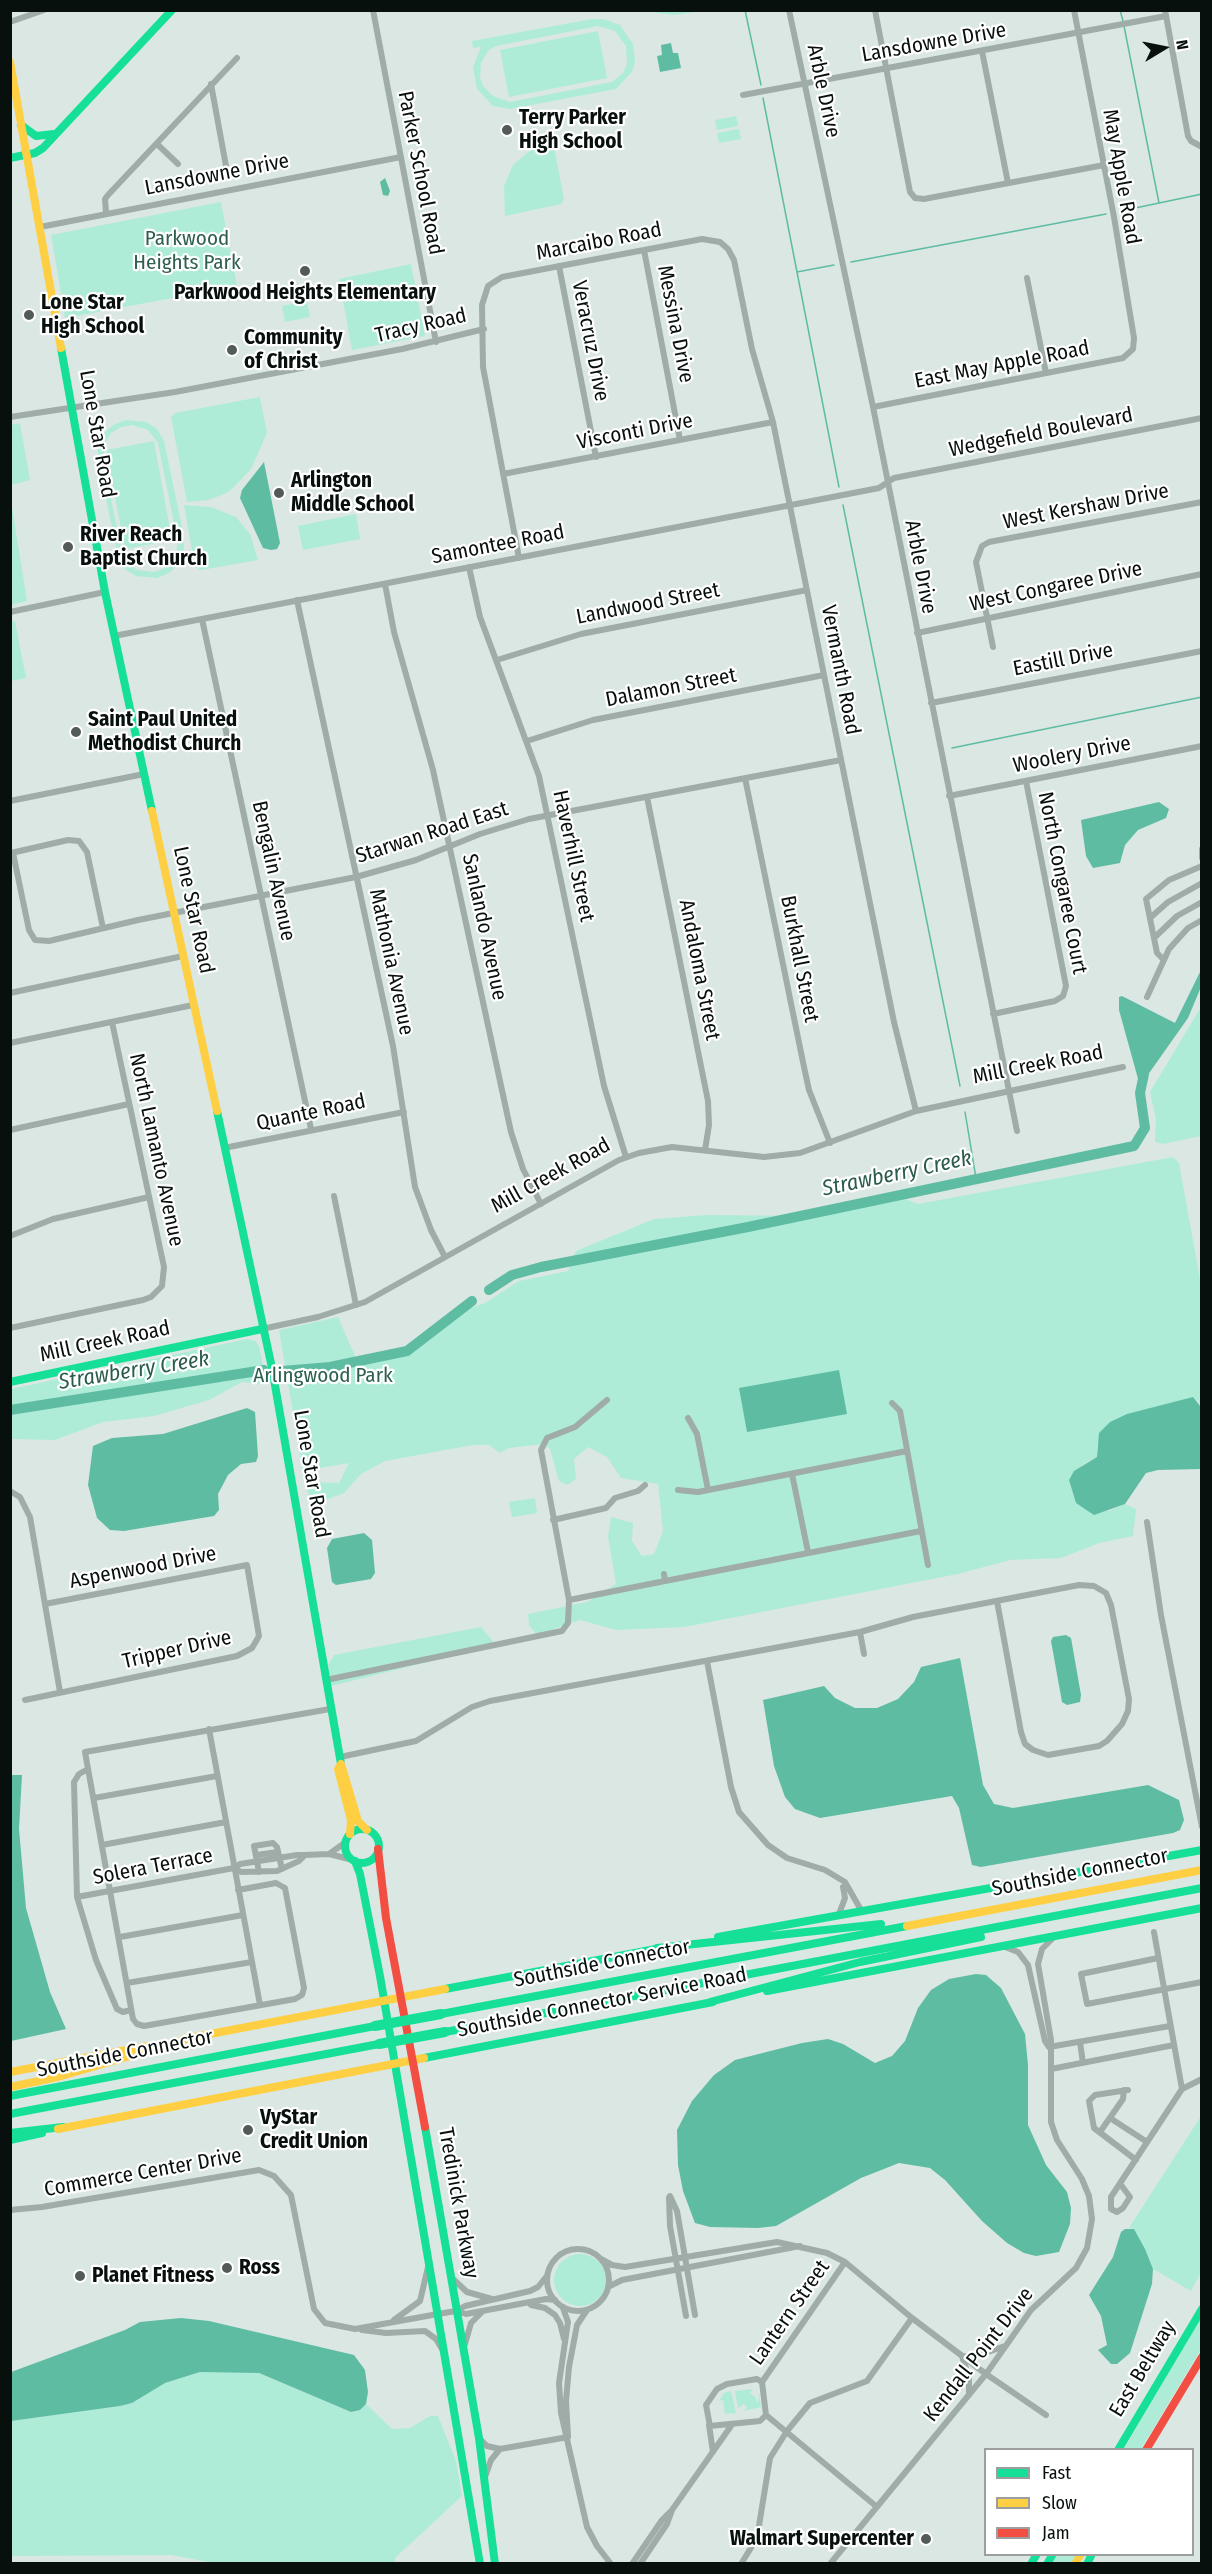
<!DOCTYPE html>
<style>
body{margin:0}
#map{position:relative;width:1212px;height:2574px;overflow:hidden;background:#dbe7e3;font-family:"Fira Sans Condensed",sans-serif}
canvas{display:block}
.frame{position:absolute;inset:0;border:12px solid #08100d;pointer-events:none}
.legend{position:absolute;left:984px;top:2448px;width:210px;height:108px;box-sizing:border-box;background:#fff;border:2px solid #9c9f9e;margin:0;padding:8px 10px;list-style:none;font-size:18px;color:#08100d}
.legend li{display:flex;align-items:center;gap:12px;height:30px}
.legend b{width:30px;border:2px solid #9c9f9e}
.north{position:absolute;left:1134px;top:18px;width:60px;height:60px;-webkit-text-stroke:4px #fff;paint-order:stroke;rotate:80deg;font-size:16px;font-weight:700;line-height:24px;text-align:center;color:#08100d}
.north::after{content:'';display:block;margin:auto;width:21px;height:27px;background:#08100d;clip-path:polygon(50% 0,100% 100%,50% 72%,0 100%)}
</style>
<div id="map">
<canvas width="1212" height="2574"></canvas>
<div class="frame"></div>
<ul class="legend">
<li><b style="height:8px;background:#16e098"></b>Fast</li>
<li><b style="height:8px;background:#ffcf43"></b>Slow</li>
<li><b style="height:8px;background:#f24e42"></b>Jam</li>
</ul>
<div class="north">N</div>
</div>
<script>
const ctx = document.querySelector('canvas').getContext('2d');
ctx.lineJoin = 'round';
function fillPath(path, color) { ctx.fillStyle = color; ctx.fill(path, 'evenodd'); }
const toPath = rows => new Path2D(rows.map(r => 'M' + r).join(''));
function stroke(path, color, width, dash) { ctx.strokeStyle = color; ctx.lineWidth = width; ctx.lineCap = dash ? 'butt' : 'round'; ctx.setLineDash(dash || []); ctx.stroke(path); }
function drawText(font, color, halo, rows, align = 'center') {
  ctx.font = font + ' "Fira Sans Condensed",sans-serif'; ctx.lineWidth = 4.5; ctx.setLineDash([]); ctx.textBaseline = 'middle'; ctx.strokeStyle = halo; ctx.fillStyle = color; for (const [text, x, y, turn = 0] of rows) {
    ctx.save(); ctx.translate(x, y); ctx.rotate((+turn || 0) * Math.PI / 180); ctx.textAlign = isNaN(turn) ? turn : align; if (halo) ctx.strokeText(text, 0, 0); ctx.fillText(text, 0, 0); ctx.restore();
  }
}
const green = toPath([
 [644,11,702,10,702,11,674,15],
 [592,19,603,19,620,25,633,44,635,61,632,72,616,89,510,109,493,106,477,89,473,67,481,47,473,48,472,41],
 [598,26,615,31,626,46,627,64,623,73,612,82,510,102,493,96,483,86,480,77,481,63,488,51,496,46],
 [598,31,607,78,509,97,500,50],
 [736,116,738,126,717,130,715,120],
 [739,129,741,139,719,143,717,133],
 [554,147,564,199,561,204,505,216,504,186,513,165,533,148],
 [221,202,237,286,65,318,51,235],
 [411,264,425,336,352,350,339,279],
 [307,301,310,317,285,322,282,306],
 [260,397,267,433,251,469,231,490,222,495,208,500,187,502,171,417,175,413],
 [126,420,146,422,157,429,164,441,184,537,184,551,179,564,169,573,157,578,136,576,125,569,118,557,98,460,98,447,103,434,113,425],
 [132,425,148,430,158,443,177,538,177,549,173,560,165,568,154,572,137,570,128,564,122,554,103,459,105,443,111,433,121,427],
 [20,423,30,480,11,485,11,425],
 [154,441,172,540,125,549,106,450],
 [11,501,27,601,11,605,10,605],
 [184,505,211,507,236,517,250,534,258,560,201,570,195,567],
 [356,514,360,539,303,550,298,526],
 [15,621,26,678,11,681,11,622],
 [1201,1007,1201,1136,1163,1144,1155,1142,1156,1119,1150,1092],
 [1173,1157,1179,1163,1201,1285,1201,1407,1198,1400,1097,1446,1097,1457,1084,1464,1069,1480,1076,1503,1109,1511,1125,1504,1136,1509,1133,1536,1099,1543,1061,1558,1010,1560,958,1574,684,1627,616,1630,580,1620,537,1635,529,1625,528,1614,587,1602,616,1584,608,1537,611,1517,633,1523,632,1541,642,1556,654,1554,663,1531,658,1484,621,1478,607,1457,588,1447,574,1459,576,1479,567,1485,559,1481,550,1449,543,1444,509,1448,500,1453,489,1445,473,1445,385,1461,361,1474,344,1493,328,1499,312,1500,306,1489,309,1482,339,1483,349,1463,303,1471,279,1330,338,1317,358,1363,396,1358,412,1352,465,1310,485,1303,519,1281,568,1271,576,1251,654,1219,707,1215,816,1216,903,1198,918,1204],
 [247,1339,255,1341,259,1346,266,1380,258,1384,242,1382,209,1400,154,1416,103,1422,55,1440,11,1439,11,1389],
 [535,1498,537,1513,512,1517,509,1502],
 [481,1627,496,1645,331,1686,328,1665,334,1655],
 [1201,2116,1201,2272,1191,2291,1153,2269,1134,2229,1129,2228],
 '554 2280a26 26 0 1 1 52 0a26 26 0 1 1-52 0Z',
 [1201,2318,1201,2349,1197,2356,1141,2449,1123,2450],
 [230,2371,258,2373,351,2412,360,2410,366,2404,392,2429,410,2428,430,2416,438,2416,456,2461,462,2496,395,2558,395,2563,219,2564,171,2555,11,2556,10,2421,120,2406,132,2403,165,2383,200,2372],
 [753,2389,750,2393,756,2398,758,2405,759,2393,761,2407,744,2411,747,2407,744,2404,738,2408,735,2391],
 [731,2391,736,2413,725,2414,723,2400,719,2401,724,2393],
 [1057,2555,1077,2555,1071,2563,1052,2564]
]);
const water = toPath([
 [671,43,673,53,678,53,681,68,660,72,657,56,662,55,661,45],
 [385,178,390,191,388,196,383,195,380,182],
 [264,462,280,543,277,549,271,550,263,548,240,498,242,490],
 [1159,802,1169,809,1166,818,1138,830,1125,845,1120,863,1093,868,1086,856,1081,820],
 [1201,970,1201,987,1188,1018,1140,1086,1119,1010,1119,997,1122,996,1175,1023],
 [839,1370,847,1414,747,1432,739,1388],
 [1193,1397,1201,1407,1201,1469,1158,1470,1146,1473,1125,1504,1094,1515,1076,1503,1069,1480,1074,1471,1097,1457,1099,1433,1110,1422,1127,1414],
 [247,1408,255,1412,258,1456,256,1462,241,1464,228,1475,218,1494,219,1510,214,1516,124,1531,110,1530,97,1518,88,1485,93,1446,112,1438,163,1434],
 [364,1533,372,1540,375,1573,371,1579,336,1585,332,1582,327,1548,332,1539],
 [1066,1635,1071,1638,1081,1695,1080,1702,1067,1705,1062,1702,1051,1641,1053,1637],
 [960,1658,983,1785,994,1804,1013,1808,1148,1785,1179,1800,1184,1820,1180,1830,1173,1833,981,1867,972,1865,959,1808,952,1796,820,1818,795,1809,785,1797,774,1766,763,1700,824,1686,835,1698,855,1708,877,1708,898,1699,914,1682,921,1667],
 [11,1775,22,1775,19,1829,26,1908,50,1992,66,2029,11,2041],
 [976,1974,986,1975,1001,1988,1025,2034,1028,2065,1028,2125,1046,2165,1067,2192,1071,2208,1070,2224,1059,2252,1036,2256,1024,2253,1007,2243,982,2221,945,2180,930,2168,899,2163,861,2178,776,2226,758,2228,710,2227,695,2223,683,2191,678,2165,677,2130,692,2101,714,2075,735,2060,802,2043,828,2039,843,2044,875,2063,892,2056,905,2041,918,2008,931,1990,949,1979],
 [1125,2229,1134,2229,1145,2249,1153,2269,1152,2284,1130,2353,1117,2364,1111,2364,1098,2350,1107,2345,1101,2316,1089,2295,1113,2257,1121,2232],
 [181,2318,209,2321,354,2355,365,2370,368,2392,366,2404,360,2410,351,2412,259,2373,200,2372,165,2383,132,2403,120,2406,11,2421,11,2372,125,2330,140,2322]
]);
const stream = toPath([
 [745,10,761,85],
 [1120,10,1123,21],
 [1124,26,1159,203],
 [763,98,839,487],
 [1121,211,1202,194],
 [851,262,1106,214],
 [797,272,834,265],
 [843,505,960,1086],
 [952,748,1202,697],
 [965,1112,976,1178]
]);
const river = toPath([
 [489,1290,512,1275,541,1267,748,1227,1134,1146,1145,1128,1140,1093,1144,1074],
 [282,1371,330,1367,407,1351,472,1301],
 [10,1410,264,1370]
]);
const street = toPath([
 [373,10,436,342],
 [789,10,873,407,1017,1131],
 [875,10,910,192,915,198,924,199,1104,165],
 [1165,10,1188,136,1191,141,1202,147],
 [10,22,44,10],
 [982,51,1008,183],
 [211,84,228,177],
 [743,95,1166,16],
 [157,144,178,164],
 [106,213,105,199,108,195,237,58],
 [40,227,401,157],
 [644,250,680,440],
 [559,266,596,457],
 [1027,278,1046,373],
 [873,407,1123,358,1133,349,1134,338,1114,217,1074,10],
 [10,417,175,392,402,349,484,329],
 [503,474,773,422],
 [519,558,483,367,482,305,488,286,502,277,702,239,720,242,728,249,734,260,752,349,773,422,894,1022,916,1111],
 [469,567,480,617,539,776,604,1086,626,1157],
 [385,584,394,632,433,770,511,1132,523,1169,541,1204],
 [297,600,393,1046,415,1187,431,1230,445,1257],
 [10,612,105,592],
 [202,619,311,1129],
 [917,633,1202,574],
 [114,636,879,488,894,478,1202,418],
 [993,647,976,562,982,546,989,542,1202,502],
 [497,660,581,634,807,590],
 [931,703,1202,651],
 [527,741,593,720,824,675],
 [745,778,804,1067,809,1090,830,1143],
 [949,796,1202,746],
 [647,797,708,1101,709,1125,705,1150],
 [10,801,144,774],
 [1202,849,1202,858],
 [11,853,68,840,79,841,87,852,103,928],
 [13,853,29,930,35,940,49,941,138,920,356,877,416,860,480,834,529,819,841,760],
 [1150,918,1168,902,1202,883],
 [1154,938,1177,916,1202,902],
 [1164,960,1157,953,1146,899,1169,880,1202,866],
 [10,993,183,956],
 [1147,997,1169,949,1188,928,1202,920],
 [993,1014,1055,1001,1063,996,1066,986,1026,781],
 [10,1043,193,1005],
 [10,1130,129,1104],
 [224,1148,404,1112],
 [334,1196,356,1305],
 [10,1236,53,1219,149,1197],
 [10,1328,143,1300,151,1297,162,1286,164,1267,112,1022],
 [262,1329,318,1317,365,1302,619,1160,639,1153,672,1147,764,1157,800,1153,916,1111,1123,1067],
 [892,1403,900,1411,928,1565],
 [688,1418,697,1434,708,1490],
 [792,1474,808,1552],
 [678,1490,698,1492,907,1451],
 [10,1491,20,1497,30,1517,60,1692],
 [553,1520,606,1508,615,1498,638,1491,645,1485],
 [1147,1522,1161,1615,1202,1827],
 [665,1581,921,1531],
 [569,1600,665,1581,664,1574],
 [860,1632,864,1654],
 [707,1661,731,1787,739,1812,768,1845,787,1858,825,1870,845,1882,861,1910],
 [326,1680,562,1631,568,1623,569,1600,541,1450,547,1438,575,1427,607,1400],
 [25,1700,237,1656,252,1648,259,1636,247,1565,45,1604],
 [209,1729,260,2005],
 [340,1757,416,1741,472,1707,490,1701,860,1632,913,1617,1079,1585,1094,1586,1106,1593,1111,1605,1129,1699,1128,1711,1122,1724,1107,1741,1099,1746,1048,1755,1033,1750,1025,1744,1021,1732,997,1601],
 [88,1769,79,1774,74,1782,77,1897,96,1960,117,2009,123,2012,131,2010],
 [94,1798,217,1776],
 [102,1845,226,1822],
 [329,1854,346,1842],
 [256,1855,278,1852],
 [297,1855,305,1855,299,1861,277,1871,241,1872,234,1868,240,1864,297,1855],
 [305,1855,329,1854,353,1860],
 [259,1872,254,1846,273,1843,277,1847,282,1869],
 [238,1890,276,1883,285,1888,304,1988,302,1995,295,1999,144,2026,137,2024,133,2019,85,1752,330,1709],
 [77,1897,234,1868],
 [839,1914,845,1898,843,1887],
 [1154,1932,1182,2089],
 [120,1937,243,1915],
 [1005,1947,1018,1952,1028,1965,1045,2041,1049,2047],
 [1158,1958,1081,1974,1087,2004,1202,1982],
 [127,1983,252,1962],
 [1080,2042,1083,2063],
 [1049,2047,1170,2026],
 [1051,2069,1174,2045],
 [1128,2090,1095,2095,1089,2101,1094,2128,1136,2160],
 [1110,2118,1147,2142],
 [1100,2132,1123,2099,1124,2090],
 [1121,2185,1130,2197,1123,2208,1117,2212,1111,2209,1111,2197,1182,2089,1202,2079],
 [670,2196,677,2211,695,2315],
 [669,2198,670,2226,686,2316],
 [10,2210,42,2207,259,2170,274,2176,291,2195,314,2309,325,2323,355,2329,438,2314,456,2311,466,2314,546,2299,555,2300],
 '547 2280a31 31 0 1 1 62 0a31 31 0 1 1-62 0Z',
 [601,2259,612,2265,625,2267,777,2242,827,2253,845,2262,912,2318,986,2374,1046,2415],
 [452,2278,467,2292,492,2299],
 [608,2287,622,2280,800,2246],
 [531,2305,545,2308,555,2315,560,2323,564,2339],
 [563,2308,568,2322,559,2383,561,2413,587,2527,597,2546,611,2564],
 [456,2311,465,2306,530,2291,538,2287,546,2277],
 [394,2320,420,2301,428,2267],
 [362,2330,386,2333,425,2331,436,2339,442,2349],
 [465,2344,471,2323,482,2312],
 [762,2382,757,2379,727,2384,717,2389,706,2405,710,2426,760,2421,766,2415,762,2382,845,2262],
 [969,2395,969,2378,962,2356,974,2357,1005,2346],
 [766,2415,877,2507],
 [709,2425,713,2452],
 [568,2436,566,2401,569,2367,577,2325,587,2310],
 [479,2438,487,2446,500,2449,568,2437],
 [485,2477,491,2460,500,2449],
 [632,2564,662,2520,672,2510,731,2426],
 [640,2564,667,2524,672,2510],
 [741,2564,757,2538,770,2458,787,2431,810,2403,867,2381,912,2318],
 [830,2564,986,2374,1031,2310,1076,2268,1087,2248,1092,2219,1089,2196,1082,2179,1057,2140,1051,2122,1051,2040,1038,1964,1042,1949,1054,1937]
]);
const fast = toPath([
 [21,125,36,136,54,134],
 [10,158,35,153,43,148,172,10],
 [61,348,105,592,152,811],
 [217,1111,272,1368,341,1764],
 [10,1382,262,1329],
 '345 1846a17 17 0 1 1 34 0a17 17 0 1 1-34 0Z',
 [355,1861,360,1874,380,1976,480,2564],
 [718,1937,1202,1850],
 [657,1948,881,1924],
 [445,1989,661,1948],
 [767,1991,1202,1908],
 [710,2002,860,1962,981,1937],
 [441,2014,907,1926],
 [445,2032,1202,1888],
 [424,2058,713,2002],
 [10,2096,375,2026],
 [10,2114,379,2044],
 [425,2127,479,2438,495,2564],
 [10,2133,63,2127],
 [10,2140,42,2133],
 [1118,2450,1202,2309],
 [1031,2564,1037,2554],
 [1047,2564,1053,2554],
 [1087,2564,1092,2554]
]);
const slow = toPath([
 [10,62,61,348],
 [152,811,217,1111],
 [350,1834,351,1820,338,1769,341,1764,358,1821,367,1830],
 [907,1926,1202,1870],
 [184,2039,445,1989],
 [10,2072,148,2046],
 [10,2087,58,2077,188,2039],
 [58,2129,424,2058],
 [1075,2564,1081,2554]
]);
const jam = toPath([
 [378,1849,386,1918,425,2127],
 [1146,2450,1202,2357]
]);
const fastBridge = toPath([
 [375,2026,441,2014],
 [379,2044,445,2032]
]);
const markers = [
 [507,130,6,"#525b58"],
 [305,271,6,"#525b58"],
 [29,315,6,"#525b58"],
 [232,350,6,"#525b58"],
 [279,493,6,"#525b58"],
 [68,547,6,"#525b58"],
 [76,732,6,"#525b58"],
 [248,2130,6,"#525b58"],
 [227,2268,6,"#525b58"],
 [80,2276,6,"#525b58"],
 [926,2539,6,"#525b58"]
];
const streetNames = [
 ["Lansdowne Drive",934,43,-10],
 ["Arble Drive",823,91,78],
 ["Parker School Road",420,173,79],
 ["Lansdowne Drive",217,175,-11],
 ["May Apple Road",1121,177,80],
 ["Marcaibo Road",599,242,-11],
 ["Messina Drive",675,324,79],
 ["Tracy Road",421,326,-13],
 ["Veracruz Drive",590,341,79],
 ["East May Apple Road",1002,365,-11],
 ["Visconti Drive",635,432,-11],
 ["Wedgefield Boulevard",1041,433,-11],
 ["Lone Star Road",97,434,80],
 ["West Kershaw Drive",1086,507,-11],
 ["Samontee Road",498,545,-11],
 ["Arble Drive",920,567,79],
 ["West Congaree Drive",1056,587,-12],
 ["Landwood Street",648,604,-11],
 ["Eastill Drive",1063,660,-11],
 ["Vermanth Road",840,670,79],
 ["Dalamon Street",671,688,-11],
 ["Woolery Drive",1072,755,-11],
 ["Starwan Road East",432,833,-18],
 ["Haverhill Street",573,856,78],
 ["Bengalin Avenue",273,871,78],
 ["North Congaree Court",1062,883,79],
 ["Lone Star Road",193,910,78],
 ["Sanlando Avenue",484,927,78],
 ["Burkhall Street",799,959,79],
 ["Mathonia Avenue",391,962,78],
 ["Andaloma Street",699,970,79],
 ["Mill Creek Road",1038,1065,-11],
 ["Quante Road",311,1113,-12],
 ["North Lamanto Avenue",156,1150,78],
 ["Mill Creek Road",551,1176,-29],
 ["Mill Creek Road",105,1342,-12],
 ["Lone Star Road",311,1474,80],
 ["Aspenwood Drive",143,1568,-11],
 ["Tripper Drive",177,1650,-13],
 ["Solera Terrace",153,1867,-11],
 ["Southside Connector",1080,1873,-11],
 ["Southside Connector",602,1964,-11],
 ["Southside Connector Service Road",602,2003,-11],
 ["Southside Connector",125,2054,-11],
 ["Commerce Center Drive",143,2173,-10],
 ["Tredinick Parkway",458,2203,80],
 ["Lantern Street",790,2313,-55],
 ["Kendall Point Drive",979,2355,-52],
 ["East Beltway",1143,2369,-59]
];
const poiNames = [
 ["Terry Parker",519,118],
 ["High School",519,142],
 ["Parkwood Heights Elementary",305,293,"center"],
 ["Lone Star",41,303],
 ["High School",41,327],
 ["Community",244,338],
 ["of Christ",244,362],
 ["Arlington",291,481],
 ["Middle School",291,505],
 ["River Reach",80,535],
 ["Baptist Church",80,559],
 ["Saint Paul United",88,720],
 ["Methodist Church",88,744],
 ["VyStar",260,2118],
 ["Credit Union",260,2142],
 ["Ross",239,2268],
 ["Planet Fitness",92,2276],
 ["Walmart Supercenter",914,2539,"right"]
];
const parkNames = [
 ["Parkwood",187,239],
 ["Heights Park",187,263],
 ["Arlingwood Park",323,1376]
];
const waterNames = [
 ["Strawberry Creek",897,1174,-12],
 ["Strawberry Creek",134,1371,-9]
];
fillPath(green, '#aeecd8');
fillPath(water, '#5ebca3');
stroke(stream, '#5ebca3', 1.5);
stroke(river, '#5ebca3', 10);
stroke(street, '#9faca8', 6);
stroke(fast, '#16e098', 8);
stroke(slow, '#ffcf43', 8);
stroke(jam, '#f24e42', 8);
stroke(fastBridge, '#16e098', 10);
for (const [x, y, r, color] of markers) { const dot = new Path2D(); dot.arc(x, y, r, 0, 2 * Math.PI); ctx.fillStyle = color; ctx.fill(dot); stroke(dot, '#fff', 2); }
drawText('21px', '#08100d', '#fff', streetNames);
drawText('bold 21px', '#08100d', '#fff', poiNames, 'left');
drawText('21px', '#2e5f4f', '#fff', parkNames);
drawText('italic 22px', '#2a5b4b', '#fff', waterNames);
</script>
